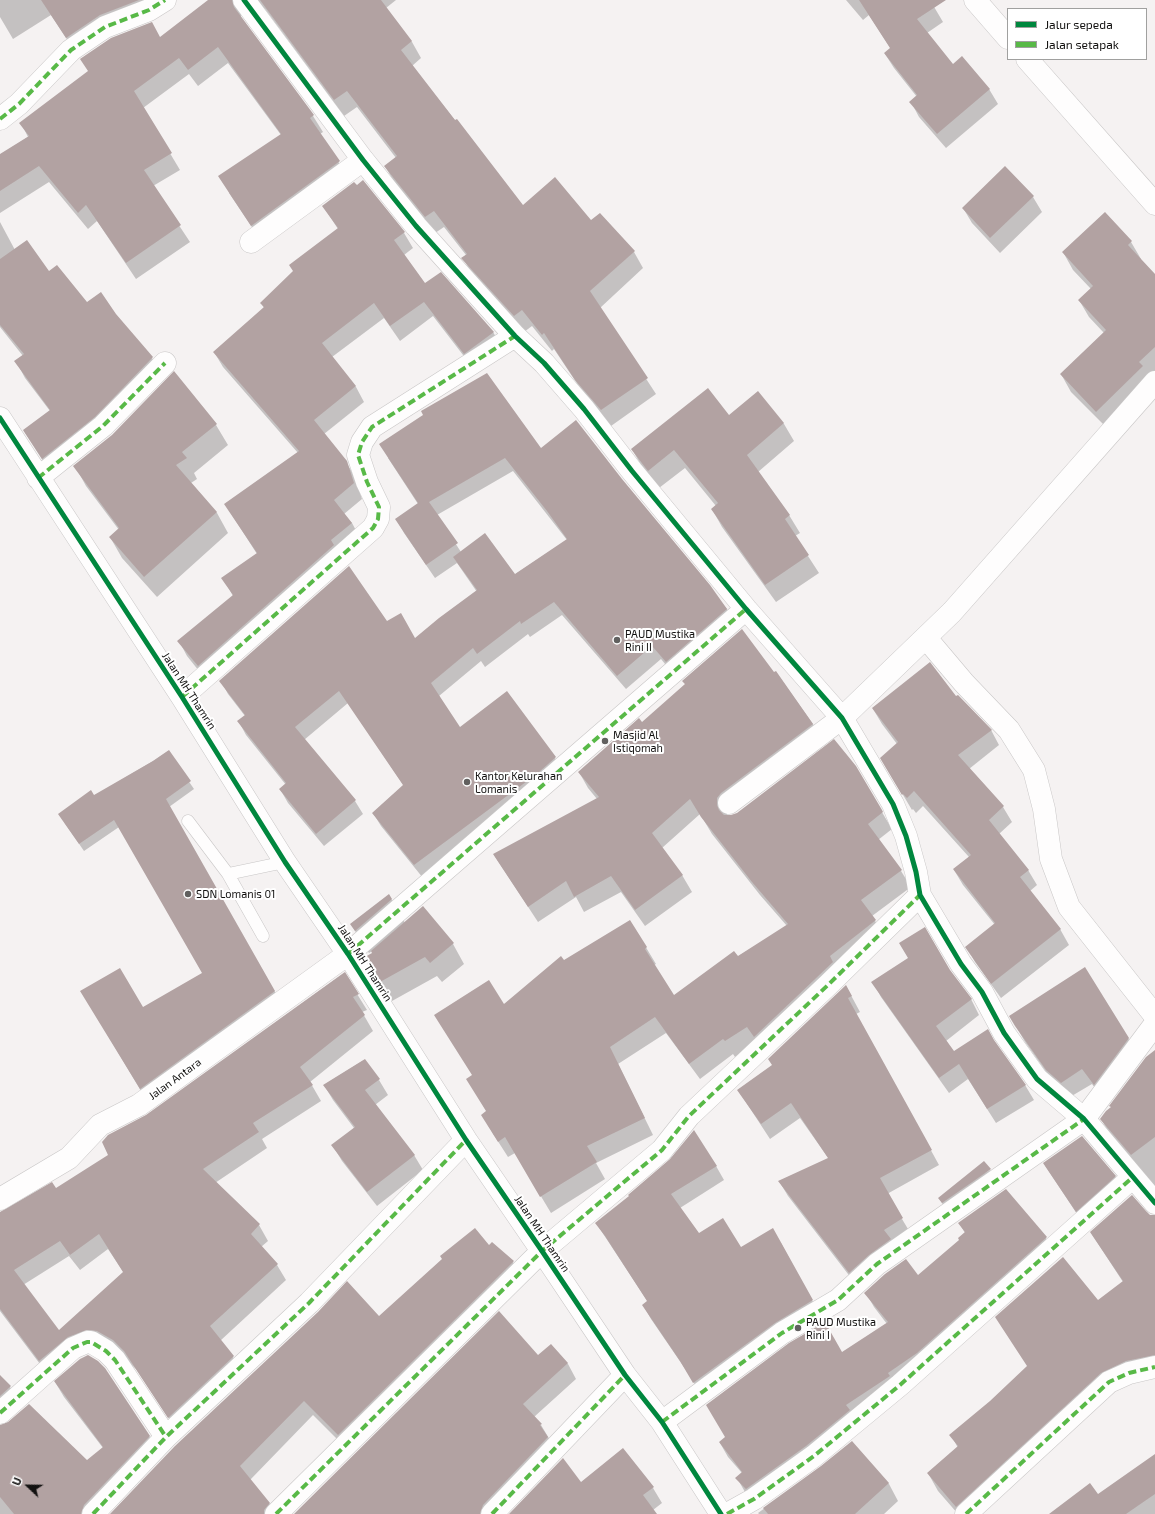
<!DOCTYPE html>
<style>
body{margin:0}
#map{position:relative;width:1155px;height:1514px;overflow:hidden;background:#f5f2f2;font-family:"Exo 2",sans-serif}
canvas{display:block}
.legend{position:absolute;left:1007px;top:8px;width:140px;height:52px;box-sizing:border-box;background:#fff;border:1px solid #a0a09f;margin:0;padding:5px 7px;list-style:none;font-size:12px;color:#121110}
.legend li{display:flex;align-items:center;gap:8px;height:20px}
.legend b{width:20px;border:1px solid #a0a09f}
.north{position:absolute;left:8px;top:1466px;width:40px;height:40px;-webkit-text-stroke:3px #fff;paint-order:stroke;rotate:292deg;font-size:11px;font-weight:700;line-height:16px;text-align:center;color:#121110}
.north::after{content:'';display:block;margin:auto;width:14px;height:18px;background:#121110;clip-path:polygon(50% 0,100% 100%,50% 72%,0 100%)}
</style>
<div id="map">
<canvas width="1155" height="1514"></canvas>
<ul class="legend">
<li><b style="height:5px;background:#00873e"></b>Jalur sepeda</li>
<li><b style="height:5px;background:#58b947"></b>Jalan setapak</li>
</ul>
<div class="north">U</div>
</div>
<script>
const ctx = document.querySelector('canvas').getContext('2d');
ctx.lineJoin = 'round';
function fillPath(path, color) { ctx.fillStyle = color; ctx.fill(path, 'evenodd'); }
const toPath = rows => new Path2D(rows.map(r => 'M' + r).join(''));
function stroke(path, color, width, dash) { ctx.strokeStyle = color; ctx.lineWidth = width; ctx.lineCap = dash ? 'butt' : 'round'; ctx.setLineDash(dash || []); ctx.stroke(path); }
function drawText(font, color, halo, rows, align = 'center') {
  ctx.font = font + ' "Exo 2",sans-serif'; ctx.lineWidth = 4; ctx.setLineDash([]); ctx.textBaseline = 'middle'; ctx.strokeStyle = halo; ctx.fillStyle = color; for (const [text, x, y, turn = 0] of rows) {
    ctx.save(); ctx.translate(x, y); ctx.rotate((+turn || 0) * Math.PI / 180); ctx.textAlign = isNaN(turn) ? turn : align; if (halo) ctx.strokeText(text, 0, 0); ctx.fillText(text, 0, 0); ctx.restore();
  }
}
const shadow = toPath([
 [0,0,157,0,76,53,51,15,13,39,0,17],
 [210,0,396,0,386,8,412,42,421,58,412,66,523,206,591,221,634,252,643,268,600,308,656,394,611,426,586,397,554,349,552,351,532,326,524,332,472,274,463,258,466,255,444,227,435,233,394,182,385,166,396,158,357,107,344,116,265,9,259,5,241,12,241,18,313,116,323,132,320,134,349,178,262,242,229,193,281,135,228,63,198,86,189,74,143,108,180,170,153,186,190,242,136,279,97,221,88,229,49,182,0,213,0,155,28,137,21,123,160,38],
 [846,0,930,0,943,22,927,33,953,65,989,89,998,104,946,148,919,117,911,102,917,97,894,68,885,54,891,49,869,15,863,20],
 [363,182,404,233,413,248,404,255,425,284,493,332,502,347,473,368,433,316,400,341,384,318,332,357,356,387,364,402,324,434,346,462,355,477,362,499,344,514,352,523,360,538,207,681,187,656,179,641,233,596,223,578,257,554,225,504,298,453,223,367,214,352,264,308,261,303,338,229,323,206],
 [1033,197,1042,212,1000,253,972,223,963,208],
 [1105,214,1131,242,1141,259,1141,260,1155,276,1155,393,1107,428,1071,392,1061,374,1104,333,1089,317,1079,300,1091,289,1073,270,1063,252],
 [0,222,15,250,49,272,87,303,115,315,152,358,162,375,52,475,24,431,50,411,25,378,16,361,23,356,0,327],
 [174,372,216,425,228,445,194,473,197,479,191,483,217,513,228,533,157,597,122,558,110,537,119,530,86,486,75,466,113,436],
 [758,393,784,424,794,441,758,472,789,515,800,533,795,536,819,573,776,602,722,527,712,509,716,506,685,468,659,488,642,467,632,449,729,417],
 [541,450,622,480,727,609,734,623,674,675,661,659,626,689,562,615,530,637,528,634,485,667,481,661,439,696,459,728,555,758,563,771,423,878,381,826,373,813,404,786,348,703,304,740,355,801,363,814,324,846,288,803,280,789,286,785,246,735,239,722,245,716,228,694,221,681,387,623,415,640,477,592,457,563,435,578,404,533,396,519,418,504,388,458],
 [513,471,567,540,514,575,461,552,437,515],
 [776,672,813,724,822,741,731,810,726,816,731,816,855,767,892,829,878,840,901,871,911,887,872,916,885,937,758,1043,735,1057,733,1054,700,1079,666,1033,618,1064,653,1135,596,1163,605,1179,551,1213,515,1153,508,1157,492,1132,487,1112,467,1079,473,1076,503,1005,564,961,630,921,656,964,654,965,674,996,787,926,760,895,712,834,700,814,662,848,682,875,692,892,645,926,621,892,584,912,576,897,538,922,494,855,597,799,588,788,579,772,642,723,686,685,683,681,774,674],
 [956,697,991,730,999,745,969,769,1003,807,1012,822,999,834,1028,870,1037,885,1030,891,1060,929,1069,945,1001,998,975,962,967,947,995,925,963,885,954,870,969,857,923,806,916,813,913,809,912,810,881,758,897,744,882,724,873,709],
 [168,751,194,789,169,807,279,999,144,1096,82,992,143,1008,203,973,119,827,84,851,64,822,94,796,153,761],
 [389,895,405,923,423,907,453,944,464,964,442,982,437,976,392,1001,378,977,373,953,372,951,369,953,364,946,351,924],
 [949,971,971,999,979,1015,946,1041,954,1052,1025,1085,1034,1100,996,1123,968,1079,949,1093,881,997,873,982],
 [344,973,367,1010,362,1012,373,1031,310,1082,321,1101,262,1139,267,1148,215,1183,259,1225,268,1241,261,1247,277,1265,286,1280,220,1341,233,1357,242,1372,178,1432,136,1369,122,1356,91,1346,49,1376,0,1311,0,1214,56,1189,110,1155,147,1116],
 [108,1249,124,1273,59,1331,23,1285,69,1256,80,1270],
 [86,1329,96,1330,83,1331],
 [846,986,860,1012,856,1014,939,1165,887,1194,911,1234,858,1287,788,1196,779,1181,829,1159,800,1118,770,1139,738,1090,773,1065],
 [1016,1026,1128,1038,1137,1054,1103,1099,1092,1084,1070,1097,1056,1086,1025,1042],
 [1155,1052,1155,1188,1111,1136,1101,1119,1112,1108],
 [364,1060,379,1080,388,1095,375,1105,414,1155,423,1170,377,1206,342,1161,333,1146,354,1128,333,1100,324,1085],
 [1044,1164,1115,1176,1124,1192,1085,1226],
 [716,1166,724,1180,680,1208,699,1234,741,1249,781,1243,820,1315,702,1397,690,1376,651,1319,643,1305,648,1302,596,1223],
 [990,1170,998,1185,948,1213,939,1198],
 [1150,1216,1155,1216,1155,1375,1111,1390,958,1514,938,1491,928,1473,958,1448,951,1435,990,1402,1098,1301,1123,1282,1091,1233],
 [959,1223,1046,1238,1054,1252,925,1368,745,1492,737,1478,742,1473,728,1457,720,1443,842,1354,887,1324,874,1307,866,1293,918,1276,960,1240,965,1233],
 [489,1247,513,1262,522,1277,348,1450,313,1415,250,1480,269,1503,275,1514,112,1514,379,1318],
 [551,1345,568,1364,576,1379,534,1417,541,1425,550,1440,498,1514,296,1514,538,1356],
 [0,1377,10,1387,19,1402,0,1420],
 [55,1382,149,1436,158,1452,99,1514,0,1514,0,1426,87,1462,103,1448,64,1397],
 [852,1442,889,1484,898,1501,884,1514,759,1514,758,1513,823,1466],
 [1155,1464,1155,1514,1061,1514,1098,1495],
 [580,1484,653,1488,662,1503,653,1510,656,1514,511,1514]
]);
const building = toPath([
 [41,0,139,0,100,15,66,38],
 [208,0,232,0,234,7,314,115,310,118,340,161,251,226,218,176,281,134,218,47,188,70,179,58,134,91,172,153,144,170,181,225,126,263,86,205,78,213,39,166,0,191,0,154,29,136,19,123,88,71,80,59,111,38,152,22,160,37],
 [260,0,381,0,412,41,401,50,455,120,457,119,523,205,555,177,591,220,600,213,635,251,590,291,648,378,601,410,575,380,544,333,542,335,522,310,514,316,461,258,467,254,434,211,425,217,384,166,397,156,347,91,334,100],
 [859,0,946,0,917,19,953,64,962,56,990,89,937,134,909,102,917,95,884,53,890,48],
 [1005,166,1034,196,990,238,962,208],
 [363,180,405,232,394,240,425,283,441,272,494,332,464,354,424,302,390,326,374,303,322,343,356,386,314,420,347,461,354,483,334,500,352,523,331,540,334,545,198,666,177,641,233,595,221,578,257,553,224,504,299,451,213,352,264,307,260,303,293,271,289,265,338,228,322,206,354,182,357,185],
 [1105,212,1132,241,1128,245,1155,274,1155,347,1139,362,1143,366,1096,412,1060,374,1106,330,1078,300,1093,286,1062,252],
 [27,240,49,271,57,265,87,302,101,292,116,314,153,357,95,417,42,459,23,430,50,410,14,361,24,354,0,325,0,259],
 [174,371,217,424,182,452,187,458,176,465,217,512,144,577,109,537,119,528,73,466,112,435],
 [487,373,541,448,576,420,622,479,710,585,727,609,666,662,652,646,617,676,554,602,521,624,520,621,477,654,473,648,431,683,460,727,507,691,556,757,538,773,414,865,372,813,403,785,339,691,295,727,356,800,316,834,279,789,286,783,237,721,245,715,219,681,349,566,387,621,401,613,415,638,439,618,477,590,453,557,485,533,515,574,567,539,547,511,505,458,429,502,458,543,426,565,395,519,418,503,379,444,423,415,421,411],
 [708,388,729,415,758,391,784,423,747,455,790,515,785,519,809,555,765,585,711,509,718,503,674,450,648,471,631,449],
 [742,629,774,672,776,671,813,724,721,793,717,798,717,805,719,810,724,815,731,815,737,813,834,739,856,766,882,810,883,812,868,824,902,870,861,900,876,920,830,956,833,962,754,1037,747,1027,725,1041,723,1039,689,1064,655,1017,610,1047,645,1118,587,1146,597,1162,540,1197,505,1137,498,1142,481,1115,486,1111,466,1079,472,1075,434,1015,489,980,504,1004,561,956,564,960,630,920,647,947,645,949,674,995,734,951,738,956,788,924,752,882,701,817,690,799,652,833,683,875,635,910,611,876,574,897,566,881,528,907,493,854,599,797,578,772,639,718,642,722,685,684,682,681],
 [930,662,956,696,958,695,992,730,958,755,1004,806,989,820,1029,870,1020,877,1061,929,991,984,965,947,995,923,953,869,971,855,914,791,907,798,903,794,902,795,880,758,898,742,872,708],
 [169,750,191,781,166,799,275,991,140,1089,80,991,120,968,143,1007,202,973,114,820,79,844,58,814,91,790,94,795,153,761],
 [389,894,392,899,355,931,350,924],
 [423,906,454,943,430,963,425,957,380,982,365,957,372,953,371,951],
 [925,927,950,970,972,999,936,1026,954,1051,988,1029,994,1040,1026,1085,987,1109,959,1064,939,1078,871,982,908,958,899,943],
 [1085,967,1129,1038,1094,1085,1082,1069,1061,1083,1046,1070,1015,1026,1009,1016],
 [345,972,359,994,353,997,365,1015,300,1067,313,1085,253,1123,259,1132,203,1169,260,1224,251,1234,278,1264,210,1326,234,1356,168,1418,124,1351,113,1340,97,1331,87,1330,68,1337,39,1361,0,1309,0,1212,52,1182,56,1188,108,1155,102,1142,108,1135,146,1115],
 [99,1234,123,1272,59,1330,14,1270,60,1241,70,1255],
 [846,985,852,996,848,998,932,1150,880,1178,903,1218,884,1230,891,1239,869,1255,849,1273,778,1181,828,1158,791,1103,761,1124,737,1090,772,1065,768,1059],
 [1155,1050,1155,1137,1131,1155,1100,1119,1106,1111,1111,1107,1109,1106,1146,1057],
 [365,1059,380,1079,365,1090,415,1155,367,1192,331,1145,355,1127,323,1085],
 [694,1130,717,1166,671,1194,699,1233,723,1218,741,1247,773,1228,813,1300,775,1323,693,1383,680,1361,642,1305,647,1301,605,1236,595,1223,629,1196,628,1195,670,1159],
 [1082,1136,1116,1176,1076,1212,1043,1163],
 [984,1161,991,1169,942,1203,938,1198],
 [1006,1189,1047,1237,917,1353,888,1373,890,1376,846,1405,850,1410,806,1446,746,1489,735,1478,742,1472,719,1442,725,1437,706,1405,789,1343,825,1322,842,1352,888,1322,864,1293,885,1274,906,1259,918,1275,959,1240,958,1238,965,1232,958,1223],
 [1132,1195,1146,1211,1150,1215,1155,1215,1155,1355,1126,1361,1101,1373,956,1507,927,1473,958,1446,949,1435,990,1401,1027,1366,995,1317,1063,1257,1098,1300,1123,1281,1090,1232],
 [475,1228,489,1245,492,1242,514,1261,338,1435,304,1401,240,1466,270,1503,264,1510,264,1514,110,1514,175,1446,318,1312,347,1281,379,1316,442,1259,440,1256],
 [499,1311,538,1355,551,1344,568,1363,523,1404,542,1424,540,1425,548,1437,483,1505,480,1514,294,1514],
 [88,1355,98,1361,105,1368,150,1436,84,1505,81,1514,14,1514,0,1497,0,1425,8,1422,29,1404,87,1460,103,1447,54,1381,80,1359],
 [0,1375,11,1386,0,1396],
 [852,1441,889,1483,855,1514,768,1514,763,1508,821,1466],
 [623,1448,654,1487,643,1495,657,1514,509,1514,563,1458,581,1482],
 [1155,1454,1155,1494,1126,1514,1049,1514,1090,1483,1098,1494]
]);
const lane = toPath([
 [188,821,228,874,285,862],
 [228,874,263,936]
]);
const street = toPath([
 [244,0,363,160,416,226,515,336,544,363,584,409,632,471,746,609,842,718,893,804,906,836,916,872,920,895,961,964,982,992,1004,1033,1037,1079,1084,1119,1155,1203],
 [975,0,1008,38],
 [1027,59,1155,204],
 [0,119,19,104,71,50,105,27,149,10,165,0],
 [251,242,363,160],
 [0,418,182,697,285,862,348,954,466,1140,542,1251,625,1375,662,1422,721,1514],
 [38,478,103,426,165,363],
 [926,638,964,683,1009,730,1034,770,1044,809,1051,859,1069,907,1155,1016],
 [182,697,373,528,378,519,379,507,367,482,358,455,362,442,372,427,515,336],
 [729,803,842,718,952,612,1155,382],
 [0,1199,69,1158,100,1125,139,1105,348,954,746,609],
 [0,1413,73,1348,87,1342,91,1342,106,1351,115,1360,166,1437],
 [662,1422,782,1333,838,1300,877,1264,1084,1119,1155,1024],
 [93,1514,166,1437,309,1303,466,1140],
 [276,1514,542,1251,662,1150,689,1116,828,985,920,895],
 [492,1514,625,1375],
 [727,1514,754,1499,814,1456,900,1385,1133,1177],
 [966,1514,1109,1382,1129,1373,1155,1367]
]);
const quiet = toPath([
 [0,119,19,104,71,50,105,27,149,10,165,0],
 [38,478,103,426,165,363],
 [182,697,373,528,378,519,379,507,367,482,358,455,362,442,372,427,515,336],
 [348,954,746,609],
 [0,1413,73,1348,87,1342,91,1342,106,1351,115,1360,166,1437],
 [662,1422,782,1333,838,1300,877,1264,1084,1119],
 [93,1514,166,1437,309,1303,466,1140],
 [276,1514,542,1251,662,1150,689,1116,828,985,920,895],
 [492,1514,625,1375],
 [727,1514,754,1499,814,1456,900,1385,1133,1177],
 [966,1514,1109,1382,1129,1373,1155,1367]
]);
const cycleway = toPath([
 [244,0,363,160,416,226,515,336,544,363,584,409,632,471,746,609,842,718,893,804,906,836,916,872,920,895,961,964,982,992,1004,1033,1037,1079,1084,1119,1155,1203],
 [0,418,182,697,285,862,348,954,466,1140,542,1251,625,1375,662,1422,721,1514]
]);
const markers = [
 [617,640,4,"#61605f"],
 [605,741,4,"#61605f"],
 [467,782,4,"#61605f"],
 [188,894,4,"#61605f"],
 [798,1328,4,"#61605f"]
];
const poiNames = [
 ["PAUD Mustika",625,634],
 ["Rini II",625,647],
 ["Masjid Al",613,735],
 ["Istiqomah",613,748],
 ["Kantor Kelurahan",475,776],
 ["Lomanis",475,789],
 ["SDN Lomanis 01",196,894],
 ["PAUD Mustika",806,1322],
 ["Rini I",806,1335]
];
const streetNames = [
 ["Jalan MH Thamrin",189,691,57],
 ["Jalan MH Thamrin",365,963,57],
 ["Jalan Antara",175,1079,-36],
 ["Jalan MH Thamrin",542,1234,56]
];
fillPath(shadow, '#0003');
fillPath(building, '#b2a2a2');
stroke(lane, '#c8c6c6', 13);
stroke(street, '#c8c6c6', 23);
stroke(lane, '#fefdfd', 12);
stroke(street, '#fefdfd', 22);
stroke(quiet, '#58b947', 4, [8, 4]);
stroke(cycleway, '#00873e', 5);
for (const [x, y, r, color] of markers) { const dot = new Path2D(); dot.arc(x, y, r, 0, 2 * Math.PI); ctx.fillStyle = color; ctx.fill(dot); stroke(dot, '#fff', 1.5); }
drawText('11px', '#121110', '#fff', poiNames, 'left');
drawText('11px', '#121110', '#fff', streetNames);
</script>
